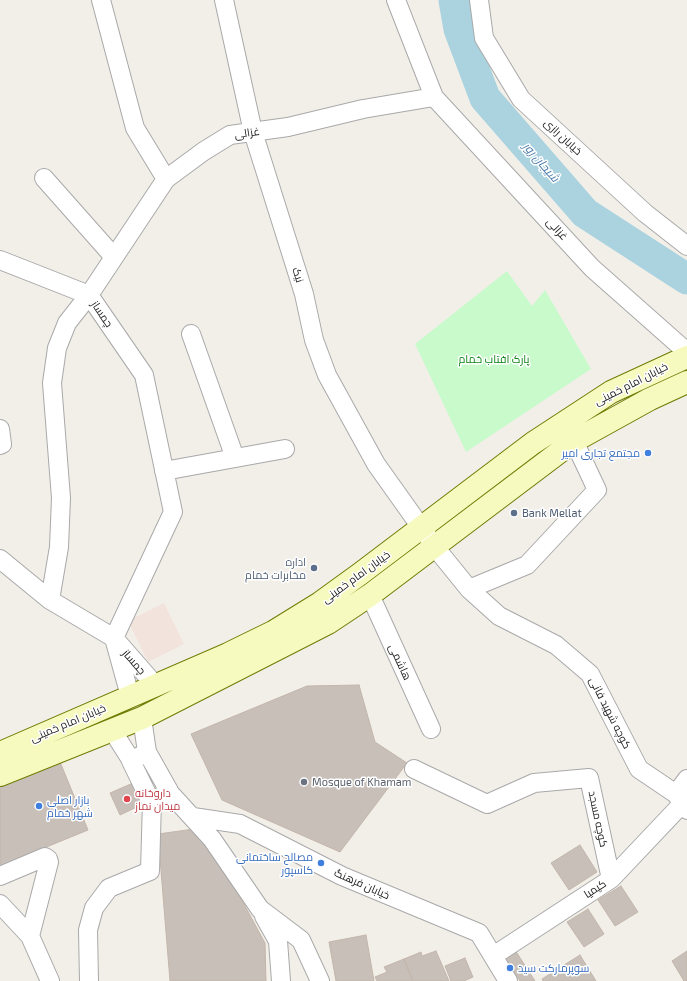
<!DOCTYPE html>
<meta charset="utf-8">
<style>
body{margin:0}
canvas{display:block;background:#f2efe9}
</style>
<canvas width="687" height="981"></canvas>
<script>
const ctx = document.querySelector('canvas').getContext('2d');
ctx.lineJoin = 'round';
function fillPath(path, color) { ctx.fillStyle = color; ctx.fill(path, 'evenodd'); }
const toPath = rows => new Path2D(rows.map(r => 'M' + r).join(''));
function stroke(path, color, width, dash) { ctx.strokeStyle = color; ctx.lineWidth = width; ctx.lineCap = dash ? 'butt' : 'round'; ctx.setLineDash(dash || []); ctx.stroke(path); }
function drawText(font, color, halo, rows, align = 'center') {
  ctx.font = font + ' "Exo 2",Cairo,sans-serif'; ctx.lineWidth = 3; ctx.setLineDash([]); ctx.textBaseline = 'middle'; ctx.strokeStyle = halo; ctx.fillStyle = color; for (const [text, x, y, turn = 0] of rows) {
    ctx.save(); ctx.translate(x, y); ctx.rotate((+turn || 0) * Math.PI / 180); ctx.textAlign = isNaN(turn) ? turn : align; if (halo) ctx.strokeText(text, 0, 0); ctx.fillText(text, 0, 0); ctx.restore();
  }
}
const military = toPath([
 [164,603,184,644,148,662,128,621]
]);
const park = toPath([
 [507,271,532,306,545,290,591,369,466,452,415,344]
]);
const river = toPath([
 [454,0,459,29,485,98,585,213,687,279]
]);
const building = toPath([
 [359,685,375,742,407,763,340,852,222,800,191,734,307,686,359,685],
 [58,757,88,830,0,866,0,781,58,757],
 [133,783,143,804,120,815,110,793,133,783],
 [194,829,238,893,265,943,266,981,170,981,158,834,194,829],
 [580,845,597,872,569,890,551,863,580,845],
 [621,886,638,912,615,926,598,900,621,886],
 [588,909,604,934,584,947,567,922,588,909],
 [366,935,374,981,336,981,329,942,366,935],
 [515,950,535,981,520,981,504,957,515,950],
 [436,951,449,981,413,981,404,959,421,952,422,956,436,951],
 [687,951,687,981,684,981,672,961,687,951],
 [580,955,596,981,543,981,542,979,580,955],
 [465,958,473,977,464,981,451,981,445,966,465,958],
 [404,959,413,981,377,981,375,977,387,972,384,967,404,959]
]);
const minor = toPath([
 [101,0,135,128,166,179,89,295,144,375,173,512,114,638,130,696],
 [224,0,253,132,304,294,314,340,327,375,376,464,435,547,469,589,499,616,556,645,590,674,639,769,676,794,687,810],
 [396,0,434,97,592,268,687,352],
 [479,0,484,38,521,99,645,213,687,246],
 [44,178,114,257],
 [166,179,204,151,230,135,288,127,363,109,434,97],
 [0,260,89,295,67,323,57,348,52,383,61,498,59,547,50,600],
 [191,334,235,458],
 [0,429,2,444,0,445],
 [164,471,285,449],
 [0,559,50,600,114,638,155,685],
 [469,589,527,565,597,490,574,441],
 [370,595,431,729],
 [142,718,147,752],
 [112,730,131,760],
 [147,752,169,791,154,801,149,798,131,761,147,752],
 [414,769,487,804,534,783,589,778,611,879],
 [169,792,212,839,260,909,301,940,320,981],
 [676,794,687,779],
 [193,817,240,824,342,876,479,933,508,981],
 [0,876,45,857,48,859,49,862,30,936],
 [0,904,30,936,50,981],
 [264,916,278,941,281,981],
 [493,956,611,879,682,804],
 [89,981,88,930,94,908,109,888,150,871,152,801]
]);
const secondary = toPath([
 [0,753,228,654,273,632,320,603,360,574,533,443,611,392,687,357],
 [0,775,142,718,328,623,370,595,574,441,650,399,687,382]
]);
const markers = [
 [648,453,4,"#3f7fe0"],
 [514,513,4,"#5c6f8a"],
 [314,568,4,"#5c6f8a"],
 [304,782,4,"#6b7280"],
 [127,799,4,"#e0444e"],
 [39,806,4,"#3f7fe0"],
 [321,863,4,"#3f7fe0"],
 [510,968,4,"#3f7fe0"]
];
const streetNames = [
 ["غزالی",247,133,-9],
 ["خیابان رازی",563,137,43],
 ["غزالی",557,229,48],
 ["نیک",298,275,73],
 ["چمساز",102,314,56],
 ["خیابان امام خمینی",631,384,-27],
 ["خیابان امام خمینی",356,577,-36],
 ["چمساز",134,662,49],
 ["هاشمی",400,662,65],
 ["کوچه شهید فانی",610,713,63],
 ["خیابان امام خمینی",68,723,-23],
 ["کوچه مسجد",598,819,78],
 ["خیابان فرهنگ",362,884,24],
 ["کیمیا",595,889,-33]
];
const parkNames = [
 ["پارک افتاب خمام",494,359]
];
const shopNames = [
 ["مجتمع تجاری امیر",640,453],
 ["بازار اصلی",47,800,"left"],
 ["شهر خمام",47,813,"left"],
 ["مصالح ساختمانی",313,857],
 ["کاسپور",313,870],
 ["سوپرمارکت سید",518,968,"left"]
];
const serviceNames = [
 ["Bank Mellat",522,513],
 ["اداره",306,562,"right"],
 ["مخابرات خمام",306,575,"right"]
];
const worshipNames = [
 ["Mosque of Khamam",312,782]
];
const healthNames = [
 ["داروخانه",135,793],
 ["میدان نماز",135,806]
];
const waterNames = [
 ["شیجان رور",541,162,49]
];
fillPath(military, '#f3e3dd');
fillPath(park, '#c8facc');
stroke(river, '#aad3df', 31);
fillPath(building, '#c7bfb8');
stroke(building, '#c4b6ab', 1);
stroke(minor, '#a9a9a9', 20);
stroke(secondary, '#707d05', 24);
stroke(minor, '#fff', 18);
stroke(secondary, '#f7fabf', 22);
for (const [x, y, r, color] of markers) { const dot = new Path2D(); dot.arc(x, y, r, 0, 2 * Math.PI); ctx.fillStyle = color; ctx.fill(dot); stroke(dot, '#fff', 1.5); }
drawText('11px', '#222', '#fff', streetNames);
drawText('11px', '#0c8416', '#fff', parkNames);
drawText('11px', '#366cbe', '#fff', shopNames, 'right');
drawText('11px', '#4e5e75', '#fff', serviceNames, 'left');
drawText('11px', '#5b616d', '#fff', worshipNames, 'left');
drawText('11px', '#be3a42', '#fff', healthNames, 'left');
drawText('italic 12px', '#4a7aab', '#fff', waterNames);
</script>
